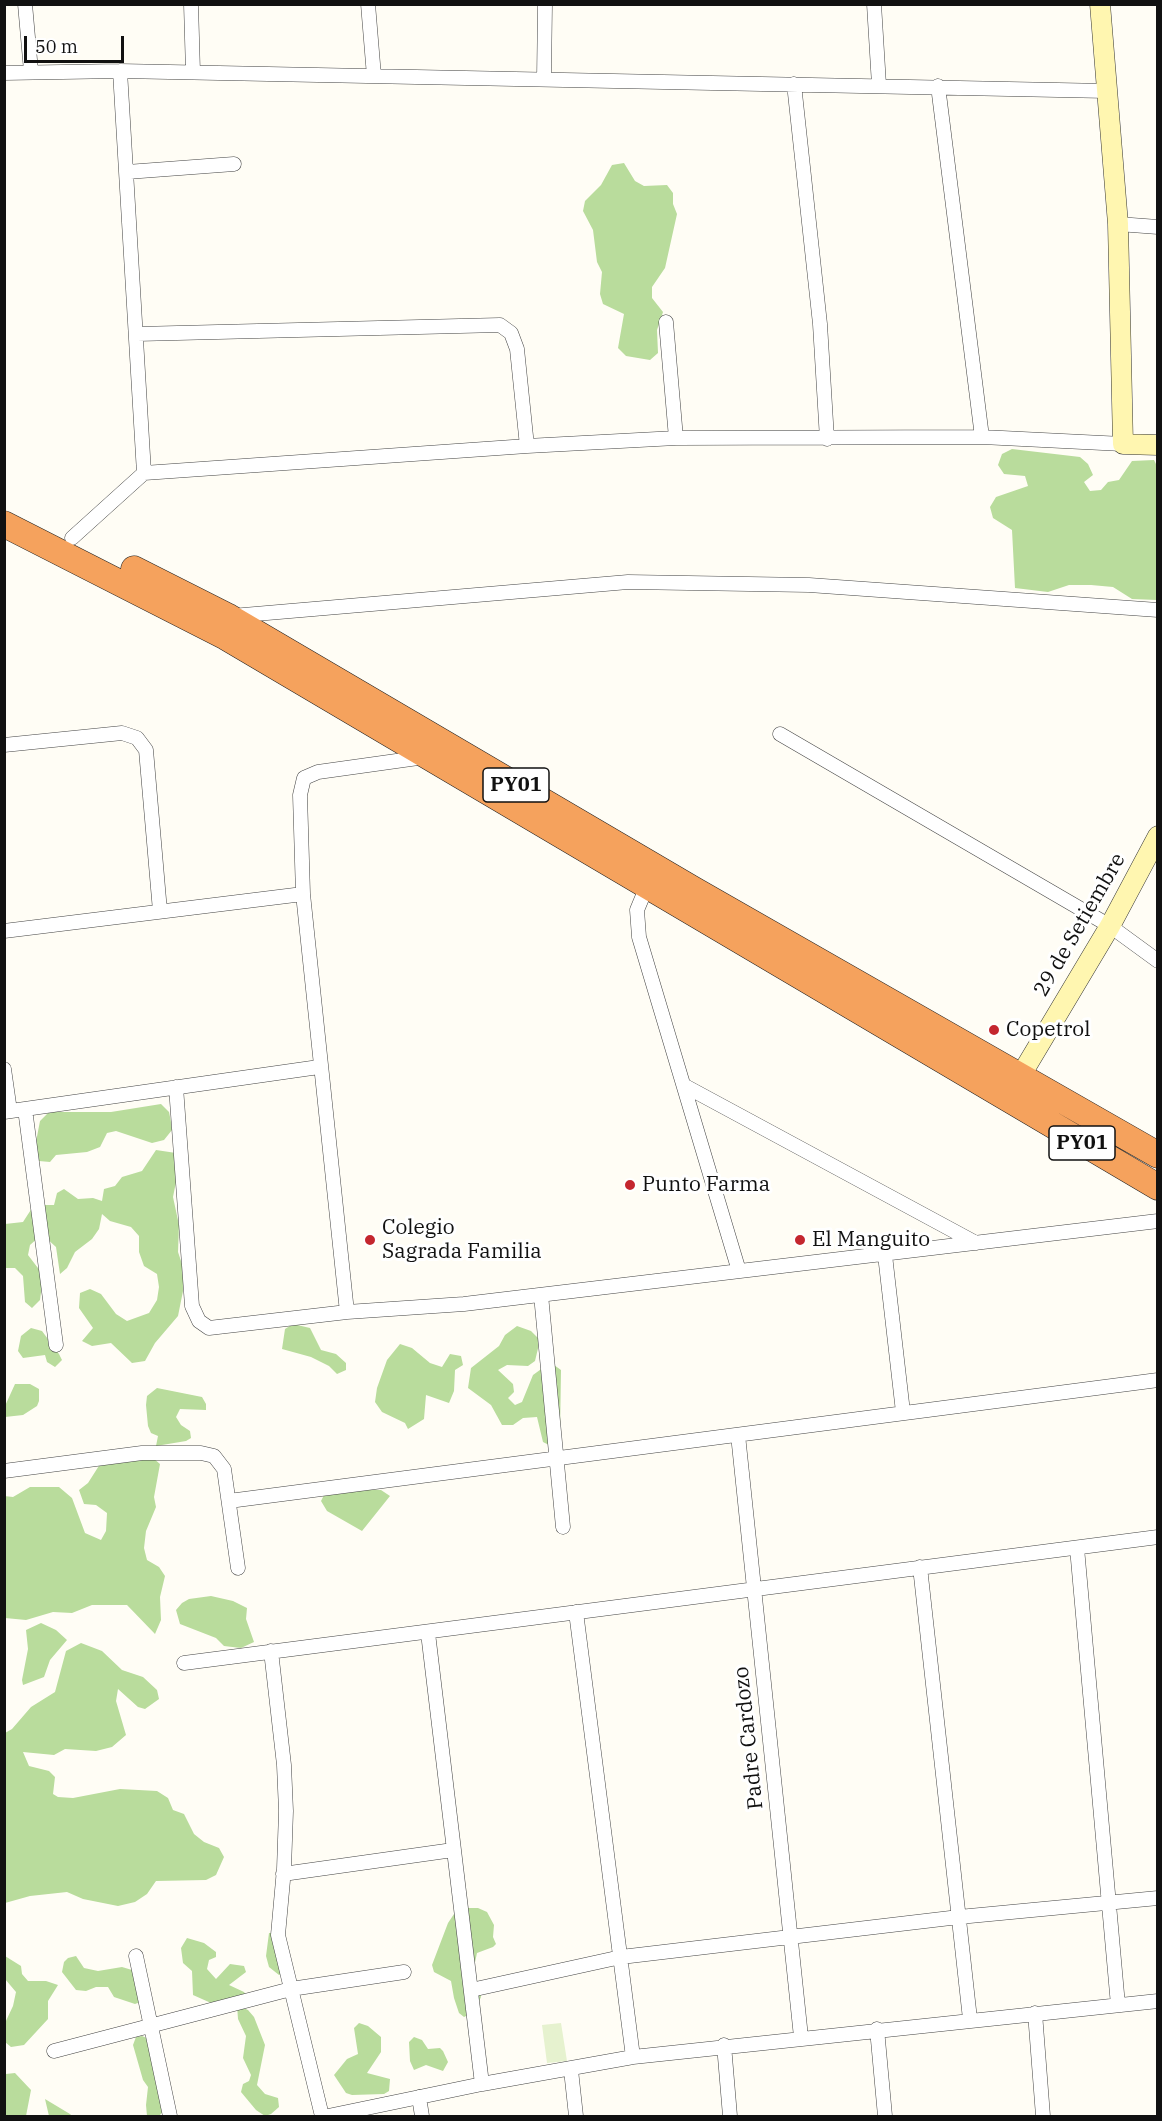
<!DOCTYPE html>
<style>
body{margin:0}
#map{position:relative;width:1162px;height:2121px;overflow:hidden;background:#fffdf5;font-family:"IBM Plex Serif",serif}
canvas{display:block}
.frame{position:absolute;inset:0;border:6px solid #111;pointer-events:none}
.scale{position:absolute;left:24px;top:36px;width:100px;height:27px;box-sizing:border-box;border:3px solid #111;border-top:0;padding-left:8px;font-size:18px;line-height:21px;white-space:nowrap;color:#111;-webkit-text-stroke:4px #fff;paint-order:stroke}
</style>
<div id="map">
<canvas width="1162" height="2121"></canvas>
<div class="frame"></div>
<div class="scale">50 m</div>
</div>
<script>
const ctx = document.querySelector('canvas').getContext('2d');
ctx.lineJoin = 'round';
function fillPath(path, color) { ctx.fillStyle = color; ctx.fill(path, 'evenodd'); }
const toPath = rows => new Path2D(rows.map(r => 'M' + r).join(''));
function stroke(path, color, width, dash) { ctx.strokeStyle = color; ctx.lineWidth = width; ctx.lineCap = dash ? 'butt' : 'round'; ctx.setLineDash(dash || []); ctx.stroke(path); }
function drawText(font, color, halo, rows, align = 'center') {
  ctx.font = font + ' "IBM Plex Serif",serif'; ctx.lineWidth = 6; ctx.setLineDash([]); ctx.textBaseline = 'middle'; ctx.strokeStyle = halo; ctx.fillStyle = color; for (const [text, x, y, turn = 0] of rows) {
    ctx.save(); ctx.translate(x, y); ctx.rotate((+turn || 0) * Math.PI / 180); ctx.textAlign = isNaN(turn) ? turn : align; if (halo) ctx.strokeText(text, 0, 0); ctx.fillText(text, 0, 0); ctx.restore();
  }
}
const forest = toPath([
 [624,163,635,181,644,186,667,185,673,193,673,204,677,214,665,268,652,287,652,298,663,312,657,330,658,353,650,360,626,356,618,348,624,314,603,304,600,294,602,272,597,262,593,230,583,211,585,201,601,185,612,165],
 [1012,449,1080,457,1088,464,1093,475,1084,482,1090,491,1101,490,1108,482,1119,480,1132,461,1154,460,1158,468,1157,600,1132,599,1113,587,1091,585,1069,585,1048,592,1015,588,1012,530,993,518,990,507,996,497,1028,486,1025,476,1004,474,998,465,1002,454],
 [161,1104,169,1112,171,1122,172,1130,164,1140,152,1143,116,1131,107,1133,100,1147,87,1152,56,1155,50,1162,39,1161,34,1152,40,1121,49,1112,111,1112],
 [156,1150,176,1153,178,1172,173,1197,179,1225,178,1252,184,1270,183,1291,178,1316,155,1343,145,1361,132,1363,111,1343,92,1346,82,1341,93,1328,79,1308,80,1293,90,1289,101,1294,116,1314,127,1321,149,1313,157,1300,159,1287,157,1274,144,1266,139,1252,139,1236,131,1227,110,1221,102,1214,99,1229,92,1239,75,1252,67,1268,60,1274,56,1247,45,1237,39,1237,30,1245,28,1255,41,1272,42,1285,40,1300,32,1308,25,1302,23,1276,15,1268,5,1268,5,1224,23,1222,34,1205,54,1205,57,1193,64,1189,78,1199,93,1198,102,1201,104,1189,115,1186,122,1177,142,1171],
 [293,1324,310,1328,321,1350,336,1354,346,1363,346,1370,337,1374,329,1366,311,1357,282,1349,285,1329],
 [517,1326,531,1331,540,1340,535,1361,528,1366,507,1365,498,1370,513,1384,514,1392,508,1398,515,1405,522,1402,533,1375,544,1367,554,1365,561,1370,560,1433,549,1445,543,1442,537,1417,523,1418,513,1425,502,1425,491,1405,468,1388,471,1368,499,1346,505,1335],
 [31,1328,42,1331,59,1354,62,1360,55,1367,47,1362,45,1355,23,1358,18,1351,21,1336],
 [400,1344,412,1348,430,1363,442,1367,450,1354,461,1356,463,1365,455,1370,454,1391,449,1403,426,1395,424,1419,408,1429,405,1423,382,1412,375,1402,377,1388,387,1360],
 [15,1384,30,1384,39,1389,39,1401,37,1406,23,1415,5,1417,5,1406],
 [157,1388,202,1397,206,1404,206,1410,180,1409,176,1417,181,1425,190,1431,191,1438,186,1441,156,1446,158,1436,151,1433,148,1426,146,1405,147,1396],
 [153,1458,160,1464,154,1497,156,1507,146,1531,144,1548,147,1560,159,1567,165,1576,160,1597,161,1620,155,1634,127,1605,92,1605,72,1613,53,1612,26,1620,5,1618,4,1496,13,1497,30,1487,59,1487,72,1498,85,1533,101,1540,106,1531,107,1513,96,1505,84,1504,79,1490,88,1483,102,1461],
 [356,1489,381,1490,390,1496,362,1531,327,1511,321,1501,324,1495],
 [211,1596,233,1601,247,1608,246,1619,254,1642,241,1648,224,1646,216,1638,180,1624,176,1610,182,1603,189,1599],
 [41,1623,56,1630,67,1640,50,1660,44,1677,23,1685,22,1680,28,1649,26,1630],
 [81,1643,102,1651,122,1670,143,1677,157,1690,159,1699,145,1709,138,1707,118,1689,116,1701,126,1735,112,1747,96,1751,65,1749,54,1755,23,1752,29,1766,49,1771,55,1777,53,1794,58,1797,73,1798,120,1789,157,1791,168,1798,173,1810,184,1814,194,1834,204,1842,219,1848,224,1857,216,1875,206,1880,156,1881,147,1894,135,1902,118,1906,83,1899,67,1892,30,1896,5,1903,5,1733,12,1729,31,1707,55,1692,66,1651],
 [465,1908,478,1908,487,1912,494,1925,493,1937,496,1944,493,1947,477,1953,474,1967,481,1997,474,2012,464,2017,459,2013,454,1998,451,1981,434,1972,432,1965,448,1923,456,1911],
 [269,1933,275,1933,284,1973,279,1975,269,1967,266,1956],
 [187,1938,204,1943,216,1952,216,1957,209,1960,207,1969,216,1979,230,1964,244,1966,246,1972,229,1985,244,1992,247,1997,225,2005,211,2003,193,1995,192,1971,183,1963,181,1948],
 [5,1956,21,1966,22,1974,28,1981,46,1981,58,1985,48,2001,48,2019,24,2045,11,2047,5,2042,5,2023,13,2006,16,1992,5,1979],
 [76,1956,84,1968,98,1971,122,1967,132,1970,136,1976,143,2001,135,2004,114,1997,108,1987,96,1987,86,1991,76,1990,62,1972,64,1962,68,1958],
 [237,2005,248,2010,254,2017,265,2045,257,2085,265,2094,278,2098,279,2107,271,2114,265,2116,256,2110,241,2092,243,2084,249,2081,251,2075,243,2058,246,2036,238,2019],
 [359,2023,368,2026,381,2037,381,2052,367,2073,390,2079,389,2091,384,2094,352,2095,346,2093,334,2075,347,2059,358,2054,354,2028],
 [142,2036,149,2039,172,2091,168,2106,159,2116,147,2116,146,2105,148,2087,143,2080,133,2045,136,2037],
 [414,2037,422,2040,428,2049,440,2048,443,2051,448,2062,443,2071,426,2065,414,2070,410,2061,409,2042],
 [15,2073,31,2090,26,2116,5,2116,6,2074],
 [45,2099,70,2114,72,2116,49,2116]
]);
const pitch = toPath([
 [561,2023,567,2061,547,2063,542,2025]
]);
const street = toPath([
 [25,4,31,71],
 [191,4,193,72],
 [368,4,374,76],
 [874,4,879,85],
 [120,71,144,473],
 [4,73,120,71,1107,91],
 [544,79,545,4],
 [794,84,820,324,827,439],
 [938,86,982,437],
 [127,172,234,164],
 [1118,224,1158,227],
 [666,322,676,438],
 [137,334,500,325,511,333,517,349,527,446],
 [72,538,144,473,527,446,676,438,982,437,1123,444],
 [232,616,628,582,809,585,1158,610],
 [780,734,1110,926,1158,961],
 [4,745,122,733,137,738,146,750,160,911],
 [425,757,318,772,304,778,300,795,303,894,347,1312,464,1304,1158,1221],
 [647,886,637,910,639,937,739,1271],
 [4,931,303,894],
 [4,1069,10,1111],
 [685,1086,976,1243],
 [176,1087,192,1306,199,1321,209,1328,347,1312],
 [25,1109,56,1345],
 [4,1112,319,1067],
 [885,1255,903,1412],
 [541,1295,563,1527],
 [738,1435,801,2037],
 [4,1471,142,1453,201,1453,214,1456,224,1469,238,1568],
 [229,1501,1158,1380],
 [1077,1548,1118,2005],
 [920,1567,970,2019],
 [576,1612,633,2057],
 [428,1633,482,2084],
 [271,1651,284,1765,286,1811,284,1869,278,1935,322,2116],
 [184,1663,1158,1537],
 [283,1874,453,1850],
 [136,1956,170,2116],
 [471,1990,621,1957,959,1917,1158,1898],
 [1035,2013,1043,2116],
 [877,2029,885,2116],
 [724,2045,730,2116],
 [54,2051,291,1989,404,1972],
 [571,2070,576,2116],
 [419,2097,422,2116],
 [328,2116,482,2084,633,2057,1158,2001]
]);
const secondary = toPath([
 [1100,4,1118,224,1123,444,1158,445],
 [1021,1075,1110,926,1158,836]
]);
const highway = toPath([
 [4,524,226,637,1158,1187],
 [134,569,227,616,694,890,1158,1155]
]);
const markers = [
 [994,1030,6,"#c4262e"],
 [630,1185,6,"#c4262e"],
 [370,1240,6,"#c4262e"],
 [800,1240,6,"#c4262e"]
];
const shields = [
 [516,785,66],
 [1082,1143,66]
];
const shieldNames = [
 ["PY01",516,785],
 ["PY01",1082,1143]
];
const streetNames = [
 ["29 de Setiembre",1080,925,-60],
 ["Padre Cardozo",749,1738,-96]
];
const poiNames = [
 ["Copetrol",1006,1030],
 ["Punto Farma",642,1185],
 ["Colegio",382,1228],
 ["Sagrada Familia",382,1252],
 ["El Manguito",812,1240]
];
fillPath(forest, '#b9dc9c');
fillPath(pitch, '#e6f2cf');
stroke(street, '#444', 15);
stroke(secondary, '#333', 21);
stroke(highway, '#222', 27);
stroke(street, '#fff', 14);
stroke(secondary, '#fff6b0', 20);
stroke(highway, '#f5a25d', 26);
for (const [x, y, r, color] of markers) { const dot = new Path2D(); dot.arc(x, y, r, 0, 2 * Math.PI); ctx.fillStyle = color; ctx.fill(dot); stroke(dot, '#fff', 2); }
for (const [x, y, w] of shields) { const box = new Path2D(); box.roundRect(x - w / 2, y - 17, w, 34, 4.5); ctx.fillStyle = '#fff'; ctx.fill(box); stroke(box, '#111', 1.5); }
drawText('bold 20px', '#111', null, shieldNames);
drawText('21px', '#111', '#fff', streetNames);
drawText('21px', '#111', '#fff', poiNames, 'left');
</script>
